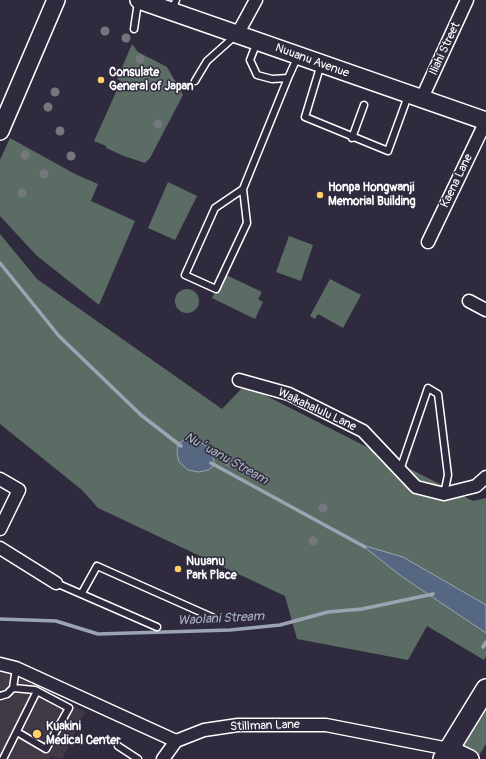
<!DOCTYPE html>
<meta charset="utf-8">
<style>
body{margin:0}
canvas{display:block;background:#2f2a3d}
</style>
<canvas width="486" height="759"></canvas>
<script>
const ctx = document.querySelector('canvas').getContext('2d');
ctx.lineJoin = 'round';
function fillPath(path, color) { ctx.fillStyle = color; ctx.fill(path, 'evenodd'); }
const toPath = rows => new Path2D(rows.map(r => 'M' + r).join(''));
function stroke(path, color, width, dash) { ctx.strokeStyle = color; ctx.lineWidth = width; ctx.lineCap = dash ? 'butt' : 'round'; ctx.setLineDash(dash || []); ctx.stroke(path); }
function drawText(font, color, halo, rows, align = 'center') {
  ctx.font = font + ' Pangolin,sans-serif'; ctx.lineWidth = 3; ctx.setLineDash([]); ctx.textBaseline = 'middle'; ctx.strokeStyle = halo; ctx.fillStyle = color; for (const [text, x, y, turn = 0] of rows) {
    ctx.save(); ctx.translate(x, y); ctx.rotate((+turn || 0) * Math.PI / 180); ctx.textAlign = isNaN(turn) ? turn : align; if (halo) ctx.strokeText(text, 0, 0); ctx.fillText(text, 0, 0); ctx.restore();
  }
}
const built = toPath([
 [0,672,24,678,85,712,62,759,51,756,49,759,0,759]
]);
const green = toPath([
 [132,44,138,52,167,67,183,95,150,158,145,163,124,156,106,148,106,146,94,141,121,81,117,79],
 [10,138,75,174,98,184,91,201,135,221,99,305,36,255,0,216,0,160],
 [168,182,197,196,175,240,148,228],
 [0,234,37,279,222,409,245,385,473,501,486,498,486,656,484,660,427,626,408,660,297,639,285,596,98,508,82,490,0,424],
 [289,236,313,245,301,281,276,272],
 [224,274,262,292,258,299,263,302,255,319,212,298],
 [330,279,361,295,343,328,318,314,315,319,310,316],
 '175 301a12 12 0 1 1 24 0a12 12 0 1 1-24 0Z',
 [486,709,486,744,477,759,455,759]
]);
const water = toPath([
 [190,436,211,449,215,465,208,470,199,472,188,470,179,462,177,454,178,444,190,436],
 [362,545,403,557,486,605,486,633,401,576,362,545]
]);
const stream = toPath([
 [0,263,59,336,141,415,181,446],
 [211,463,365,547],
 [0,619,56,621,98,634,230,630,280,625,328,612,362,609,433,594],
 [483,647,486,642]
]);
const lane = toPath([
 [172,11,176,0],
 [134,29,138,2],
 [257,42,250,60,257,75,272,79,288,78,298,56],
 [321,64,305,117,388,151,408,96],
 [195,81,207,61,235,36],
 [352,138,364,105],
 [243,189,247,223,216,289,185,275,215,208,243,189],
 [243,189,288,78],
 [400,470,428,388,438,394,448,475,444,494],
 [56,583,157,627],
 [82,593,97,566,214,618],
 [13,688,16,668],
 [0,696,7,694,13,688,35,690,69,708,46,749,17,732],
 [118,746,138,759],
 [3,759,37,691]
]);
const street = toPath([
 [238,33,256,0],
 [422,98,467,0],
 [428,242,486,121],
 [469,301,486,310],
 [239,380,289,394,363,431,416,487,444,494,476,486,486,477],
 [0,479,19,490,0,529],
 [0,548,56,583],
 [0,664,16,668,176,741,204,730,238,725,326,725,449,749],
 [163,759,176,741]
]);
const secondary = toPath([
 [139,0,486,121],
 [0,131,56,0],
 [449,749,470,759]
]);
const primary = toPath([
 [443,759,486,689]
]);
const trees = [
 [105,31],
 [126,38],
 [140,59],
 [127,72],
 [172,84],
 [55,92],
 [48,107],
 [158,124],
 [60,131],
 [25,155],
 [71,156],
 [44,174],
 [22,193],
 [228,462],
 [265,478],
 [323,508],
 [313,541]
];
const markers = [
 [101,80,4,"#ffd166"],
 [320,195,4,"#ffd166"],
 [178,569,4,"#ffd166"],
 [37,734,5,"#ffd166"]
];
const streetNames = [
 ["Iliahi Street",445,49,-65],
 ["Nuuanu Avenue",312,61,20],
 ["Kaena Lane",457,181,-64],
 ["Waikahalulu Lane",317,410,25],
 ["Stillman Lane",265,726,-2]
];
const poiNames = [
 ["Consulate",109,73],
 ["General of Japan",109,87],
 ["Honpa Hongwanji",328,188],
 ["Memorial Building",328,202],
 ["Nuuanu",186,562],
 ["Park Place",186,576],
 ["Kuakini",46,727],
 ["Medical Center",46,741]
];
const waterNames = [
 ["Nuʻuanu Stream",226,459,29],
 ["Waolani Stream",221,619,-3]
];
fillPath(built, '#413945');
fillPath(green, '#5b6c64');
fillPath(water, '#566781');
stroke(water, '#9aa4b3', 1);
stroke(stream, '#9aa4b3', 3.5);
stroke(lane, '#fff', 9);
stroke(street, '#fff', 15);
stroke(secondary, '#fff', 20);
stroke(primary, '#fff', 22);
stroke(lane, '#2f2a3d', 6);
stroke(street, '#2f2a3d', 12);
stroke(secondary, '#2f2a3d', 17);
stroke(primary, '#2f2a3d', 19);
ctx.fillStyle = '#74777d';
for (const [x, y] of trees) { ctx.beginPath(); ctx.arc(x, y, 4.5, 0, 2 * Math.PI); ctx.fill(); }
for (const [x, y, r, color] of markers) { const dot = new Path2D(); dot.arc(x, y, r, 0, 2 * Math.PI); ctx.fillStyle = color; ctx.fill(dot); stroke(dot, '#2f2a3d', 1.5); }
drawText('12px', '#fff', '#2f2a3d', streetNames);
drawText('bold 12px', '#fff', '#2f2a3d', poiNames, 'left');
drawText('italic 13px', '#aab3c0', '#2f2a3d', waterNames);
</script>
